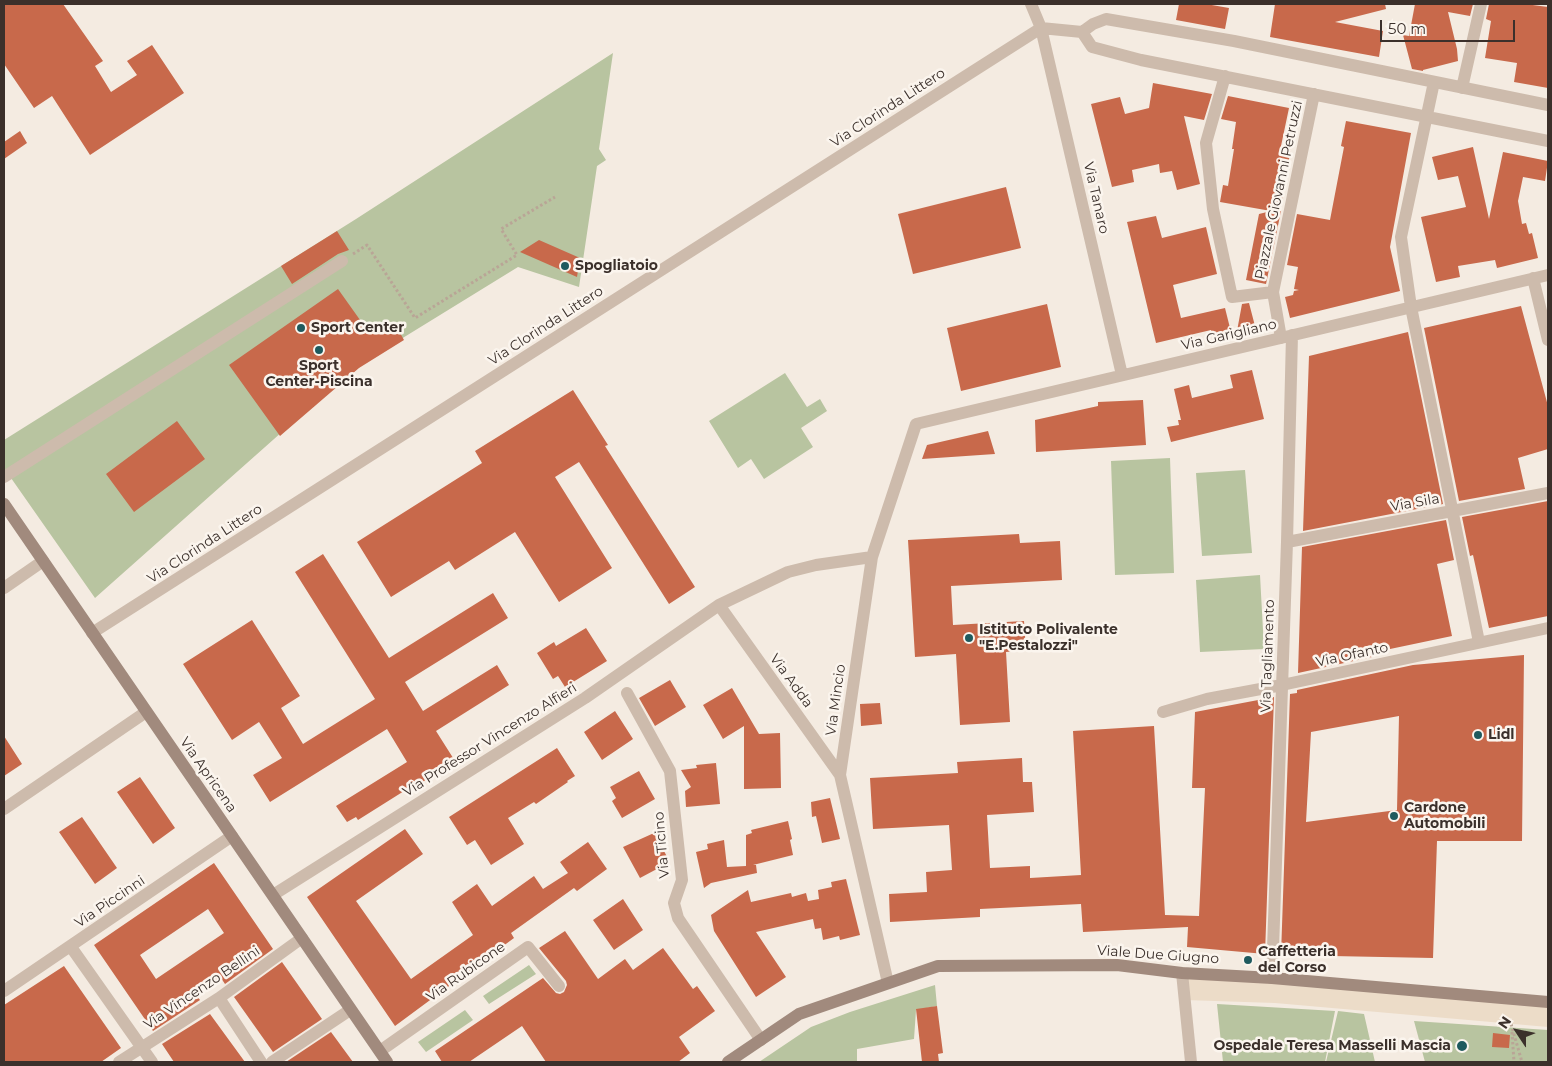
<!DOCTYPE html>
<style>
body{margin:0}
#map{position:relative;width:1552px;height:1066px;overflow:hidden;background:#f4ebe1;font-family:Montserrat,sans-serif}
canvas{display:block}
.frame{position:absolute;inset:0;border:5px solid #3b302b;pointer-events:none}
.north{position:absolute;left:1492px;top:1006px;width:50px;height:50px;-webkit-text-stroke:4px #fbf5ee;paint-order:stroke;rotate:304deg;font-size:14px;font-weight:700;line-height:20px;text-align:center;color:#3b302b}
.north::after{content:'';display:block;margin:auto;width:18px;height:22px;background:#3b302b;clip-path:polygon(50% 0,100% 100%,50% 72%,0 100%)}
.scale{position:absolute;left:1380px;top:20px;width:135px;height:22px;box-sizing:border-box;border:2px solid #3b302b;border-top:0;padding-left:6px;font-size:15px;line-height:18px;white-space:nowrap;color:#3b302b;-webkit-text-stroke:4px #fbf5ee;paint-order:stroke}
</style>
<div id="map">
<canvas width="1552" height="1066"></canvas>
<div class="frame"></div>
<div class="north">N</div>
<div class="scale">50 m</div>
</div>
<script>
const ctx = document.querySelector('canvas').getContext('2d');
ctx.lineJoin = 'round';
function fillPath(path, color) { ctx.fillStyle = color; ctx.fill(path, 'evenodd'); }
const toPath = rows => new Path2D(rows.map(r => 'M' + r).join(''));
function stroke(path, color, width, dash) { ctx.strokeStyle = color; ctx.lineWidth = width; ctx.lineCap = dash ? 'butt' : 'round'; ctx.setLineDash(dash || []); ctx.stroke(path); }
function drawText(font, color, halo, rows, align = 'center') {
  ctx.font = font + ' Montserrat,sans-serif'; ctx.lineWidth = 5; ctx.setLineDash([]); ctx.textBaseline = 'middle'; ctx.strokeStyle = halo; ctx.fillStyle = color; for (const [text, x, y, turn = 0] of rows) {
    ctx.save(); ctx.translate(x, y); ctx.rotate((+turn || 0) * Math.PI / 180); ctx.textAlign = isNaN(turn) ? turn : align; if (halo) ctx.strokeText(text, 0, 0); ctx.fillText(text, 0, 0); ctx.restore();
  }
}
const green = toPath([
 [613,53,599,149,606,160,597,166,579,287,518,267,354,368,95,598,4,468,4,440,356,219],
 [785,373,807,407,820,399,827,411,801,428,813,447,764,479,751,459,738,468,709,421],
 [1170,458,1174,573,1115,575,1111,461],
 [1245,470,1252,553,1202,556,1196,473],
 [1260,575,1264,649,1200,652,1196,580],
 [529,965,536,974,489,1004,483,996],
 [935,985,937,1006,916,1010,914,1039,857,1049,857,1062,759,1062,811,1027,850,1012],
 [1217,1004,1335,1011,1325,1062,1223,1062],
 [465,1010,473,1020,426,1052,418,1042],
 [1338,1011,1364,1014,1375,1062,1326,1062],
 [1414,1021,1548,1030,1548,1062,1425,1062]
]);
const plaza = toPath([
 [1182,973,1548,1003,1548,1027,1275,1003,1185,1000]
]);
const building = toPath([
 [4,4,63,4,103,61,95,66,111,92,137,75,127,61,152,45,184,93,90,155,52,96,34,108,4,64],
 [1179,4,1206,4,1229,8,1225,29,1176,20],
 [1275,4,1385,4,1386,9,1335,22,1383,31,1379,57,1270,37],
 [1415,4,1473,4,1470,16,1448,12,1457,49,1458,61,1423,70,1423,71,1412,69,1403,35,1409,36],
 [1489,4,1525,4,1548,7,1548,88,1514,82,1517,63,1485,58,1491,21,1486,19],
 [1153,83,1212,94,1204,120,1184,116,1200,184,1177,190,1172,171,1160,173,1159,164,1132,170,1134,182,1112,187,1091,104,1120,97,1125,114,1149,108],
 [1228,96,1289,108,1281,146,1291,148,1280,211,1281,211,1266,284,1246,280,1259,214,1271,211,1220,202,1223,185,1228,186,1234,149,1232,149,1236,122,1221,119],
 [1346,121,1411,133,1390,247,1400,291,1290,318,1285,297,1293,295,1294,291,1299,290,1294,289,1298,267,1287,265,1297,214,1330,220,1344,147,1341,146],
 [20,131,27,143,4,159,4,142],
 [1473,147,1489,219,1503,152,1548,161,1545,181,1523,177,1518,201,1522,224,1526,223,1529,234,1532,233,1538,258,1497,268,1495,260,1458,266,1460,277,1436,282,1421,217,1466,207,1458,176,1438,180,1432,157],
 [1006,187,1021,248,913,274,898,214],
 [1156,216,1162,238,1206,227,1217,274,1173,285,1181,318,1225,308,1231,332,1212,337,1211,330,1156,343,1127,222],
 [337,231,349,250,338,254,292,284,281,266],
 [539,240,580,258,577,277,520,252],
 [338,289,370,334,377,330,379,334,395,324,404,340,359,368,280,436,229,365],
 [1249,303,1255,326,1237,331,1242,304],
 [1047,304,1061,367,961,391,947,328],
 [1521,306,1548,406,1548,449,1518,458,1525,489,1459,501,1424,328],
 [1408,332,1443,504,1303,531,1309,356],
 [1252,370,1264,419,1171,442,1167,427,1179,425,1178,420,1181,420,1174,389,1189,385,1192,398,1233,388,1230,375],
 [573,390,608,445,605,446,695,587,669,604,579,462,555,477,612,568,559,602,515,532,455,570,449,561,391,597,357,542,482,463,475,451],
 [1143,400,1146,445,1036,452,1035,420,1098,406,1098,402],
 [177,421,205,459,134,512,106,474],
 [988,431,995,454,922,459,927,445],
 [1548,501,1548,616,1489,628,1473,555,1470,556,1462,517],
 [1446,520,1454,560,1437,564,1452,636,1371,653,1372,657,1298,673,1302,547],
 [1019,534,1020,543,1060,541,1062,580,951,586,953,625,1024,621,1026,650,1006,652,1010,722,960,725,956,654,915,657,908,540],
 [323,554,389,658,493,593,508,618,405,682,423,711,497,665,509,685,436,731,455,761,421,783,420,781,358,820,356,817,347,822,336,806,407,762,387,729,270,802,253,775,282,758,259,722,232,740,183,664,252,620,300,696,281,708,303,744,375,699,295,572],
 [586,628,607,661,565,687,558,676,553,679,537,653,554,642,556,646],
 [1524,655,1522,841,1437,841,1433,958,1281,955,1290,694,1297,693,1297,690,1413,665],
 [1399,716,1397,810,1306,822,1311,732],
 [670,680,686,707,655,726,639,698],
 [732,688,759,734,780,733,781,788,744,789,744,726,723,739,703,705],
 [1274,697,1265,954,1187,947,1188,927,1083,932,1081,904,980,909,980,917,890,922,889,894,927,892,926,872,952,870,949,825,873,829,870,778,958,773,957,762,1022,758,1023,782,1032,782,1034,812,987,815,990,868,1030,866,1030,878,1081,875,1073,731,1154,726,1165,915,1199,916,1205,788,1192,788,1195,712],
 [880,703,882,724,861,726,860,704],
 [615,711,633,739,602,760,584,732],
 [4,736,22,764,4,776],
 [557,748,575,776,567,781,568,782,536,804,534,802,508,818,524,844,491,865,475,840,467,845,449,817],
 [716,763,720,804,686,807,685,791,691,787,681,770,697,768,696,765],
 [639,771,655,799,622,818,612,801,616,798,610,787],
 [140,777,175,828,153,844,117,792],
 [830,798,840,839,822,843,816,816,812,817,811,802],
 [82,817,117,868,95,884,59,832],
 [788,821,792,839,790,840,793,855,753,865,756,865,757,873,711,883,704,888,696,852,708,849,707,844,724,840,727,867,746,866,746,835,752,833,751,830],
 [405,829,423,854,356,901,411,979,473,935,452,902,477,884,492,906,534,876,543,889,568,873,560,862,588,842,607,869,577,891,574,888,511,933,514,938,395,1026,307,897],
 [654,833,670,862,640,878,623,847],
 [214,863,273,949,225,984,221,978,196,995,200,1000,153,1031,94,945],
 [208,909,224,933,156,979,140,955],
 [846,879,860,935,840,940,839,936,823,940,821,928,815,929,813,919,756,932,786,977,756,997,714,931,711,915,748,890,751,902,791,893,792,897,806,893,808,901,819,899,818,890,832,887,831,882],
 [623,899,643,930,614,950,593,920],
 [565,931,598,979,625,959,633,970,663,948,693,989,697,986,715,1011,679,1037,690,1053,678,1062,546,1062,522,1026,469,1062,442,1062,435,1051,543,978,556,993,560,994,564,992,567,985,566,981,539,948],
 [282,962,322,1019,273,1052,234,997],
 [64,966,121,1048,101,1062,4,1062,4,1005],
 [937,1006,943,1053,938,1054,939,1062,922,1062,916,1009],
 [210,1014,245,1062,174,1062,162,1044],
 [331,1032,353,1062,286,1062],
 [1493,1033,1510,1035,1509,1048,1492,1047]
]);
const path = toPath([
 [353,254,367,245,415,318,517,255,501,229,555,197],
 [1511,1024,1522,1062],
 [1512,1032,1514,1062]
]);
const minor = toPath([
 [1031,4,1041,28,1122,375],
 [1041,28,1082,32],
 [1225,76,1206,143,1213,209,1232,297,1273,292],
 [1434,82,1401,237,1411,307,1479,642],
 [1462,88,1481,4],
 [1548,105,1234,41,1106,19,1093,24,1082,32,1092,47,1141,60,1548,141],
 [1533,278,1548,340],
 [1281,338,1273,292,1314,94],
 [4,477,342,261],
 [1287,542,1548,493],
 [4,588,43,561],
 [719,605,840,775],
 [92,633,1041,28],
 [627,693,670,771,682,880,674,903,678,918,761,1040],
 [1163,712,1207,699,1282,685,1548,628],
 [4,809,146,712],
 [273,895,585,698,719,605,788,572,816,565,872,557],
 [71,947,152,1062],
 [1182,973,1191,1062],
 [1272,978,1287,542,1292,335],
 [888,983,840,775,872,557,916,424,1548,275],
 [4,991,232,836],
 [219,998,261,1062],
 [380,1051,528,947,559,986],
 [119,1062,219,998,302,938],
 [272,1062,350,1010]
]);
const secondary = toPath([
 [4,504,387,1062],
 [728,1062,799,1014,938,966,1117,965,1182,973,1272,978,1548,1002]
]);
const markers = [
 [565,266,5,"#1f5a5e"],
 [301,328,5,"#1f5a5e"],
 [319,350,5,"#1f5a5e"],
 [969,638,5,"#1f5a5e"],
 [1478,735,5,"#1f5a5e"],
 [1394,816,5,"#1f5a5e"],
 [1248,960,5,"#1f5a5e"],
 [1462,1046,6,"#1f5a5e"]
];
const streetNames = [
 ["Via Clorinda Littero",888,108,-33],
 ["Piazzale Giovanni Petruzzi",1279,190,-78],
 ["Via Tanaro",1096,198,77],
 ["Via Clorinda Littero",546,326,-33],
 ["Via Garigliano",1229,335,-13],
 ["Via Sila",1415,503,-10],
 ["Via Clorinda Littero",205,544,-33],
 ["Via Ofanto",1352,655,-12],
 ["Via Tagliamento",1268,656,-88],
 ["Via Adda",791,681,54],
 ["Via Mincio",836,700,-82],
 ["Via Professor Vincenzo Alfieri",490,740,-32],
 ["Via Apricena",208,775,55],
 ["Via Ticino",662,845,-95],
 ["Via Piccinni",110,902,-34],
 ["Viale Due Giugno",1158,955,4],
 ["Via Rubicone",466,972,-35],
 ["Via Vincenzo Bellini",202,988,-34]
];
const poiNames = [
 ["Spogliatoio",575,266],
 ["Sport Center",311,328],
 ["Sport",319,366,"center"],
 ["Center-Piscina",319,382,"center"],
 ["Istituto Polivalente",979,630],
 ["\"E.Pestalozzi\"",979,646],
 ["Lidl",1488,735],
 ["Cardone",1404,808],
 ["Automobili",1404,824],
 ["Caffetteria",1258,952],
 ["del Corso",1258,968],
 ["Ospedale Teresa Masselli Mascia",1451,1046,"right"]
];
fillPath(green, '#b8c4a0');
fillPath(plaza, '#ecdcc8');
fillPath(building, '#c8694b');
stroke(path, '#b9a596', 3, [2.5, 2.5]);
stroke(minor, '#cdbbac', 12);
stroke(secondary, '#a18a7d', 12);
for (const [x, y, r, color] of markers) { const dot = new Path2D(); dot.arc(x, y, r, 0, 2 * Math.PI); ctx.fillStyle = color; ctx.fill(dot); stroke(dot, '#fbf5ee', 2); }
drawText('14px', '#3b302b', '#fbf5ee', streetNames);
drawText('bold 14px', '#3b302b', '#fbf5ee', poiNames, 'left');
</script>
